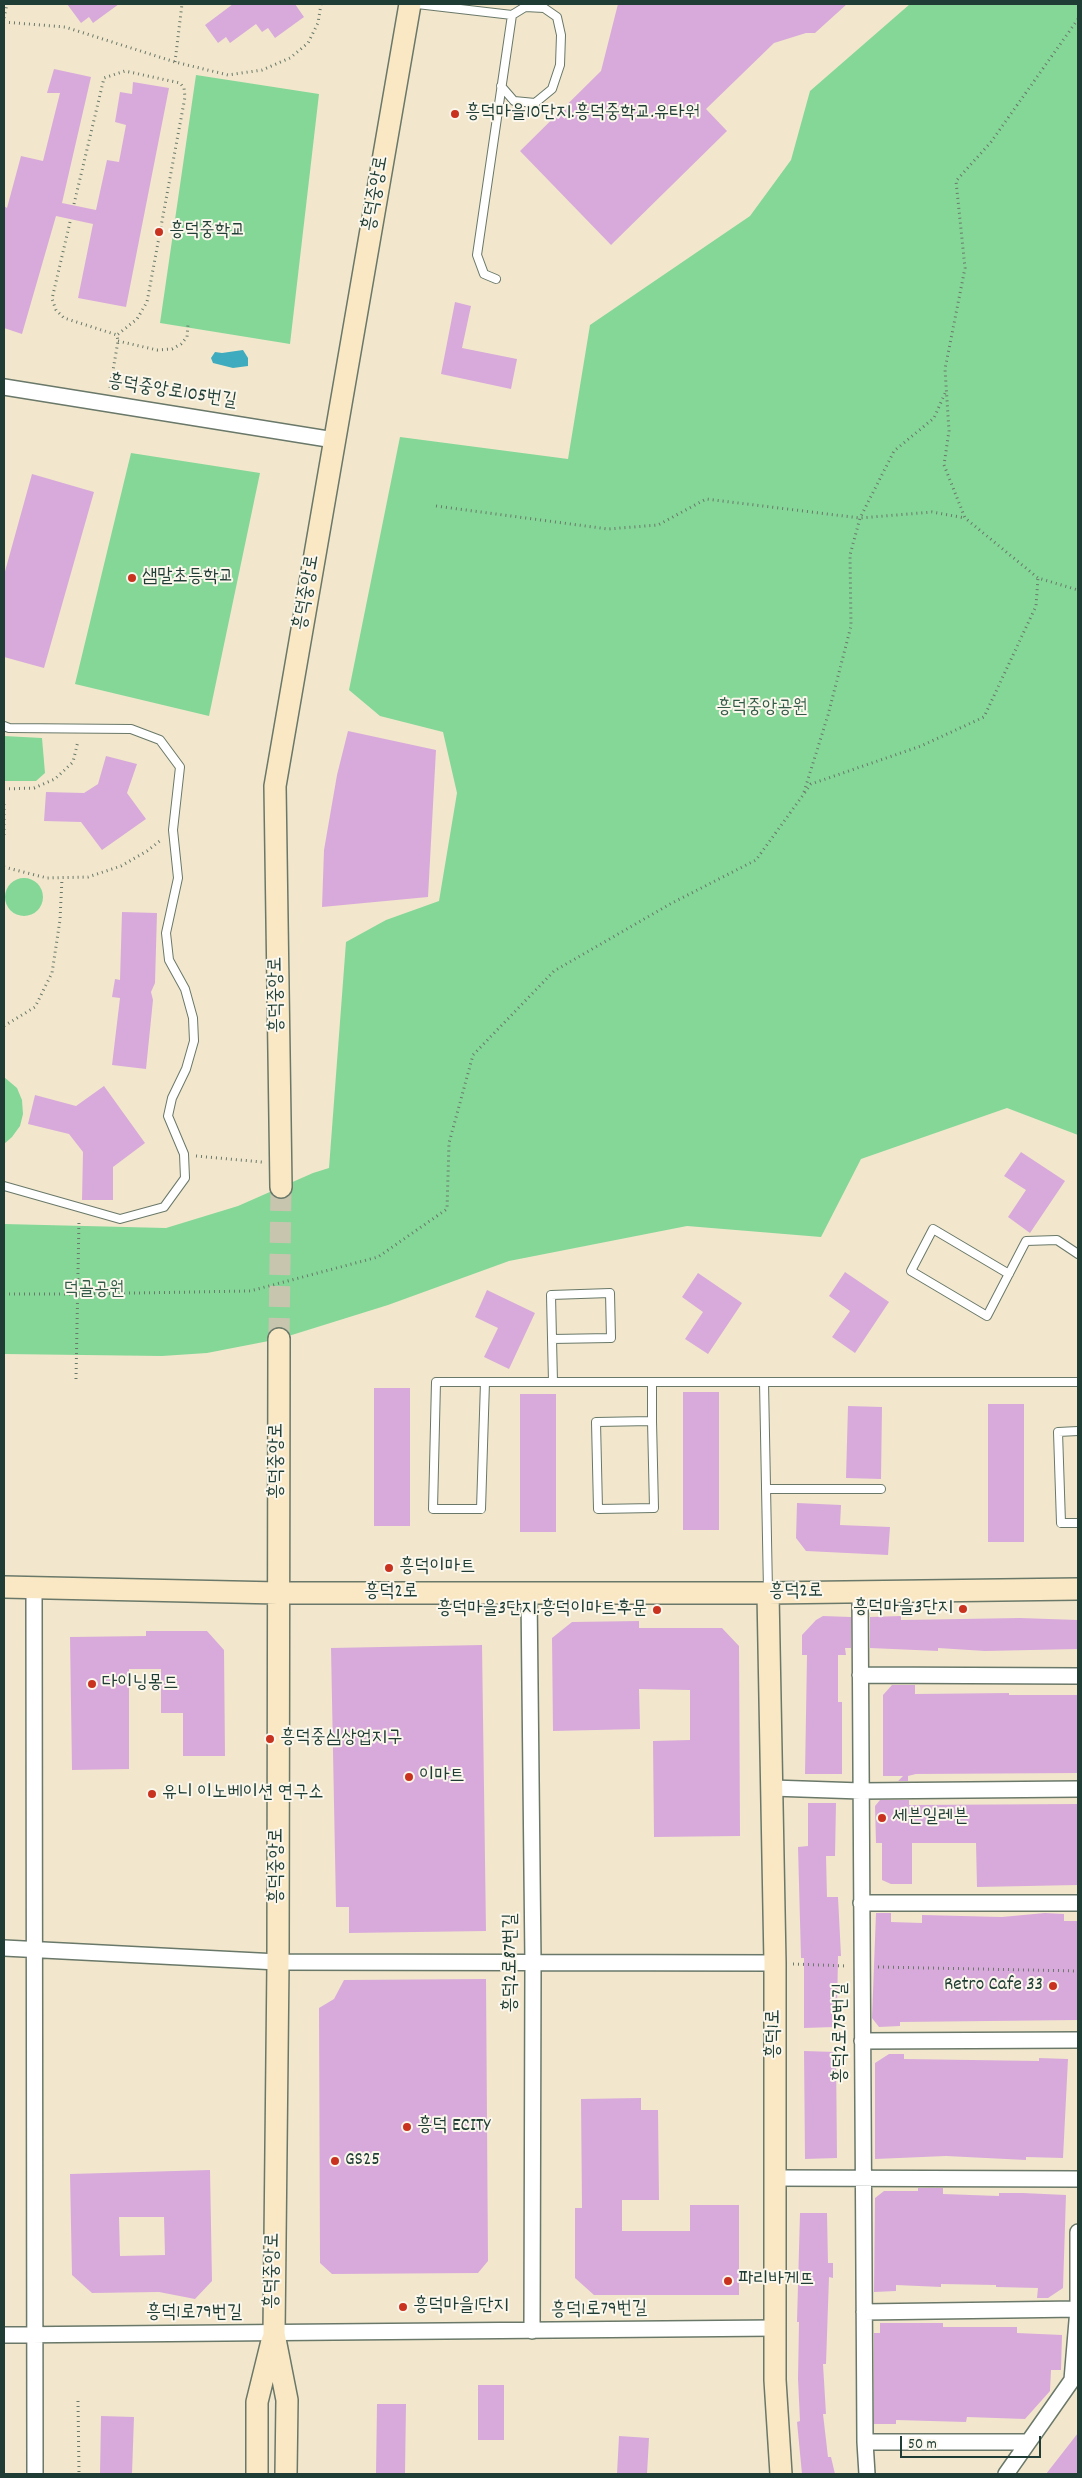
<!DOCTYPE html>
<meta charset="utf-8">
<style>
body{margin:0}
#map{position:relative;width:1082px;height:2478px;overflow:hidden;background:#f2e7cc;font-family:Dekko,sans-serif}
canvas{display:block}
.frame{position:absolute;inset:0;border:5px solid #1f3d34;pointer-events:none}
.scale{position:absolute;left:900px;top:2436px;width:141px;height:22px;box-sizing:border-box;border:2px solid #1f3d34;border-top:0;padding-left:6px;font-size:15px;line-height:18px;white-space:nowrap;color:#1f3d34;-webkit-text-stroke:4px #fbf7ec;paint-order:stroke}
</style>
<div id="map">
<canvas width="1082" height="2478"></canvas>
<div class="frame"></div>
<div class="scale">50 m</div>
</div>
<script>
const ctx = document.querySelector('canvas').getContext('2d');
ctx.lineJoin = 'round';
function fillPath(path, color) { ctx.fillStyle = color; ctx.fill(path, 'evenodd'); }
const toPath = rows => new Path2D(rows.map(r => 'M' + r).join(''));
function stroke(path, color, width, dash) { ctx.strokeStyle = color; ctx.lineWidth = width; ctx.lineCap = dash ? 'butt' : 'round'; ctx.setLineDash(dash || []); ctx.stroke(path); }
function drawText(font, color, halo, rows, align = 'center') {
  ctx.font = font + ' Dekko,"Poor Story",sans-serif'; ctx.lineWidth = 4; ctx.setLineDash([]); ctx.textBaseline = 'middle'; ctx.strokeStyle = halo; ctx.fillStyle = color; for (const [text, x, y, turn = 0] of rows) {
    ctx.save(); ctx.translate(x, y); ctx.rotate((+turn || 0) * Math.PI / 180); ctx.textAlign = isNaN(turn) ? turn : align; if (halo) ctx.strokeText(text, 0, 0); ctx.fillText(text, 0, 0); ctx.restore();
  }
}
const green = toPath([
 [910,4,1078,4,1078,1135,1007,1108,861,1159,821,1237,687,1226,509,1261,388,1305,279,1339,207,1353,162,1356,4,1354,4,1224,166,1228,238,1206,313,1173,329,1168,346,942,386,920,439,901,457,793,443,732,380,716,349,690,400,437,568,459,590,325,750,216,791,160,810,91],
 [196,75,319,94,290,344,160,323],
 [131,453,260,473,209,716,75,684],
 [4,736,42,738,45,773,36,781,4,781],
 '5 897a19 19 0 1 1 38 0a19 19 0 1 1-38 0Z',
 [4,1077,17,1088,22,1100,23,1114,20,1126,12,1137,4,1144]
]);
const water = toPath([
 [243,350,248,358,248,366,233,368,213,363,211,358,215,352,222,353]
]);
const building = toPath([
 [67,4,119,4,93,23,89,17,81,23],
 [233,4,295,4,304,17,275,38,268,28,262,32,256,24,230,43,226,37,218,43,205,25],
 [618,4,847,4,815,33,806,33,774,43,706,109,727,131,611,245,520,151,601,71],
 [54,69,91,77,62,203,96,210,107,160,119,162,126,125,115,122,120,92,132,94,133,82,169,88,126,307,78,298,93,224,56,216,22,334,4,328,4,206,7,208,21,156,43,161,60,93,47,93],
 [455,302,471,306,462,348,517,359,511,389,441,374],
 [32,474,94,492,44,668,4,657,4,575],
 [348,731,436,750,428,897,322,907,324,850,337,775],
 [106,756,137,764,127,793,146,819,102,850,81,822,44,821,46,792,84,793,98,784],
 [122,912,157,913,155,983,151,992,153,1000,146,1069,112,1065,120,998,112,997,115,979,120,980],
 [104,1086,145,1143,113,1167,113,1200,82,1200,83,1152,69,1134,28,1124,35,1095,76,1106],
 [1021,1152,1065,1181,1030,1233,1008,1217,1026,1190,1004,1176],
 [845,1272,889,1302,855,1353,832,1337,850,1311,829,1296],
 [698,1273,742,1303,708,1354,685,1339,703,1312,682,1297],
 [487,1290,535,1313,509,1369,484,1357,498,1328,475,1317],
 [374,1388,410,1388,410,1526,374,1526],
 [683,1392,719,1392,719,1530,683,1530],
 [520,1394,556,1394,556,1532,520,1532],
 [988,1404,1024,1404,1024,1542,988,1542],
 [848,1406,882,1407,881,1479,846,1478],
 [797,1503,841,1505,840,1525,890,1527,888,1555,806,1551,796,1538],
 [823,1616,851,1617,851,1648,845,1648,846,1655,838,1655,838,1702,842,1702,842,1774,805,1774,807,1655,802,1655,802,1635,816,1620],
 [901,1616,901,1620,1020,1618,1078,1620,1078,1649,985,1651,938,1648,938,1651,870,1648,870,1617],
 [639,1621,639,1628,722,1628,739,1646,740,1836,654,1837,653,1741,690,1740,690,1690,639,1689,640,1729,553,1731,552,1638,572,1622],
 [146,1631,207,1631,224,1650,225,1756,183,1756,183,1713,161,1713,161,1669,129,1669,129,1769,72,1770,70,1637,146,1636],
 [482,1645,486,1931,349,1933,349,1907,336,1907,331,1648],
 [892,1685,915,1685,915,1694,1009,1693,1009,1695,1078,1695,1078,1773,916,1774,908,1776,908,1781,898,1781,903,1776,883,1776,883,1695],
 [880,1800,909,1800,909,1805,1078,1804,1078,1885,977,1887,976,1843,912,1843,912,1884,891,1884,882,1880,882,1843,876,1843,875,1806],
 [808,1803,836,1803,835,1856,826,1856,827,1897,838,1897,841,1956,838,1956,837,2011,835,2010,835,2027,804,2028,804,1958,801,1958,798,1847,808,1846],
 [876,1913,891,1913,891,1922,922,1923,922,1915,1002,1917,1045,1913,1064,1914,1064,1921,1078,1921,1078,2020,900,2022,900,2026,879,2027,872,2018],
 [486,1979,488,2261,478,2273,332,2274,320,2263,319,2008,334,1999,344,1980],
 [804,2051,836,2052,837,2158,805,2159],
 [889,2054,904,2054,904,2059,1039,2061,1039,2058,1068,2059,1063,2158,1026,2157,1026,2160,946,2156,875,2159,875,2063],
 [641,2098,641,2110,658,2110,659,2200,622,2200,622,2231,690,2231,690,2205,739,2205,739,2295,594,2295,575,2278,575,2208,582,2208,581,2099],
 [210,2170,212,2281,195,2299,159,2292,92,2293,72,2275,70,2174],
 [119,2217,164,2217,165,2255,120,2256],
 [918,2188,943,2188,943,2194,999,2196,999,2193,1023,2193,1066,2195,1063,2288,1048,2298,1037,2298,1038,2288,996,2287,996,2285,941,2284,941,2287,896,2285,896,2291,874,2292,875,2198,884,2191,918,2191],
 [800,2213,827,2213,828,2263,833,2263,833,2278,829,2277,826,2364,823,2364,826,2414,823,2414,828,2457,831,2457,835,2474,802,2474,797,2422,800,2421,798,2379,799,2322,797,2322],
 [880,2323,943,2323,943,2327,1017,2327,1017,2333,1062,2335,1061,2370,1051,2370,1050,2391,1025,2419,967,2417,966,2422,896,2420,896,2424,874,2424,874,2333,880,2333],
 [478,2385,504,2385,504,2440,478,2440],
 [377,2404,406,2404,405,2474,376,2474],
 [101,2416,134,2417,132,2474,100,2474],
 [1078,2433,1078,2474,1046,2474],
 [619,2436,649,2438,647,2474,617,2474]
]);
const secondaryTunnel = toPath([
 [279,1339,281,1187]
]);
const path = toPath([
 [4,18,7,4],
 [1078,19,991,142,956,181,965,268,945,369,949,431,944,465,965,518,1038,578,1078,590],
 [4,22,65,27,175,62,228,75,262,70,290,58,308,43,318,23,321,4],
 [175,62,182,4],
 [74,204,104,78,125,71,180,83,184,88,185,97,147,302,137,319,117,335,118,341,110,388],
 [70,222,52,299,56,310,64,318,117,335],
 [118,341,157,350,172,349,181,344,187,337,188,325],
 [436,506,608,529,658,525,706,499,860,518,932,512,965,518],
 [4,789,34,788,55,779,73,762,78,741],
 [804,792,828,715,851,626,850,555,860,518,894,451,934,418,946,391],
 [4,804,4,835],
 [4,867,47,878,88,877,121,866,147,851,161,840],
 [4,1026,35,1007,52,973,60,920,62,878],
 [196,1156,262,1162],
 [4,1294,77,1294,250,1291,378,1257,447,1209,449,1143,473,1055,554,971,672,903,756,860,811,784,921,746,984,717,1036,606,1038,578],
 [76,1379,79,1219],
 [793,1964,847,1966],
 [878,1967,1078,1971],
 [78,2401,79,2474]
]);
const lane = toPath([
 [417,4,512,15,525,7,544,8,557,17,561,35,560,65,552,89,535,103,514,101,501,86],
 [496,279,484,274,477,255,512,15],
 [4,726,9,728,131,729,160,740,180,767,173,830,178,878,166,933,169,960,185,989,193,1018,194,1041,186,1069,172,1098,168,1116,184,1154,185,1178,164,1207,120,1219,4,1186],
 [1009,1274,933,1229,911,1271,987,1316,1026,1241,1057,1240,1078,1254],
 [552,1339,611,1338,610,1293,551,1295,553,1382],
 [485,1382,481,1509,433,1509,436,1382,1078,1382],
 [652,1382,652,1421,654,1508,598,1509,596,1422,652,1421],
 [764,1382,768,1591],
 [1078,1431,1058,1432,1061,1523,1078,1523],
 [766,1489,881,1489]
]);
const street = toPath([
 [4,387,334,440],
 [34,1589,35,2474],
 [860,1592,865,2442,867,2474],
 [529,1593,533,1963,532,2331],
 [860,1675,1078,1676],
 [772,1788,861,1791,1078,1789],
 [861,1903,1078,1903],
 [4,1948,278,1962,775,1963],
 [862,2041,1078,2040],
 [776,2178,1078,2179],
 [864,2312,1078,2309],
 [4,2335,775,2328],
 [865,2442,1028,2442],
 [1006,2474,1072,2380,1078,2309,1078,2232]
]);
const secondary = toPath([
 [281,1187,275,786,410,4],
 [279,1339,278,1962,274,2334,287,2400,286,2474],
 [4,1587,278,1593,768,1593,1078,1589],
 [768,1593,775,1963,775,2380,781,2474],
 [257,2474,257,2402,272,2341]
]);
const markers = [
 [455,114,5,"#c8321e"],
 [159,232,5,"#c8321e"],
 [132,578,5,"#c8321e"],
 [389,1568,5,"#c8321e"],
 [963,1609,5,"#c8321e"],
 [657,1610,5,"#c8321e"],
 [92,1684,5,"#c8321e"],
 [270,1739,5,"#c8321e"],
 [409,1777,5,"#c8321e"],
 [152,1794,5,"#c8321e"],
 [882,1818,5,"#c8321e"],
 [1053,1986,5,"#c8321e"],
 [407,2127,5,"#c8321e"],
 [335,2161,5,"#c8321e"],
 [728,2281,5,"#c8321e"],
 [403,2307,5,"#c8321e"]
];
const poiNames = [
 ["흥덕마을10단지.흥덕중학교.유타워",465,114],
 ["흥덕중학교",169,232],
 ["샘말초등학교",142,578],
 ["흥덕이마트",399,1568],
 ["흥덕마을3단지",953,1609,"right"],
 ["흥덕마을3단지.흥덕이마트후문",647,1610,"right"],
 ["다이닝몽드",102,1684],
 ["흥덕중심상업지구",280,1739],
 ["이마트",419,1777],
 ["유니 이노베이션 연구소",162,1794],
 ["세븐일레븐",892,1818],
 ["Retro Cafe 33",1043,1986,"right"],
 ["흥덕 ECITY",417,2127],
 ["GS25",345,2161],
 ["파리바게뜨",738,2281],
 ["흥덕마을1단지",413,2307]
];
const streetNames = [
 ["흥덕중앙로",377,194,-80],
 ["흥덕중앙로105번길",172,393,9],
 ["흥덕중앙로",308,593,-80],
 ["흥덕중앙로",278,995,-91],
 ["흥덕중앙로",278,1461,-90],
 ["흥덕2로",391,1593],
 ["흥덕2로",796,1593,-1],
 ["흥덕중앙로",278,1866,-90],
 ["흥덕2로87번길",512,1963,-90],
 ["흥덕2로75번길",842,2033,-90],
 ["흥덕1로",775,2034,-90],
 ["흥덕중앙로",274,2271,-89],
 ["흥덕1로79번길",599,2311,-1],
 ["흥덕1로79번길",194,2314]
];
const parkNames = [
 ["흥덕중앙공원",762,709],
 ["덕골공원",94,1291]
];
fillPath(green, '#85d798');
fillPath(water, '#3fabbe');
fillPath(building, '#d8aadb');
stroke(secondaryTunnel, '#c8c5ae', 21, [21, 11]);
stroke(lane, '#697869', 10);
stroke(street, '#697869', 18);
stroke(secondary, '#697869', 24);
stroke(path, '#697869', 3, [1, 4]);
stroke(lane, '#fff', 8);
stroke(street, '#fff', 15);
stroke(secondary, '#fae7c3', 21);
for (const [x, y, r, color] of markers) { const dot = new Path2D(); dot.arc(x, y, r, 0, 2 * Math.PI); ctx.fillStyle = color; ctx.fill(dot); stroke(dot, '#fbf7ec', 2); }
drawText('19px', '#1f3d34', '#fbf7ec', poiNames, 'left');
drawText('19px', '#1f3d34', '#fbf7ec', streetNames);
drawText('19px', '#335c48', '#fbf7ec', parkNames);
</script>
